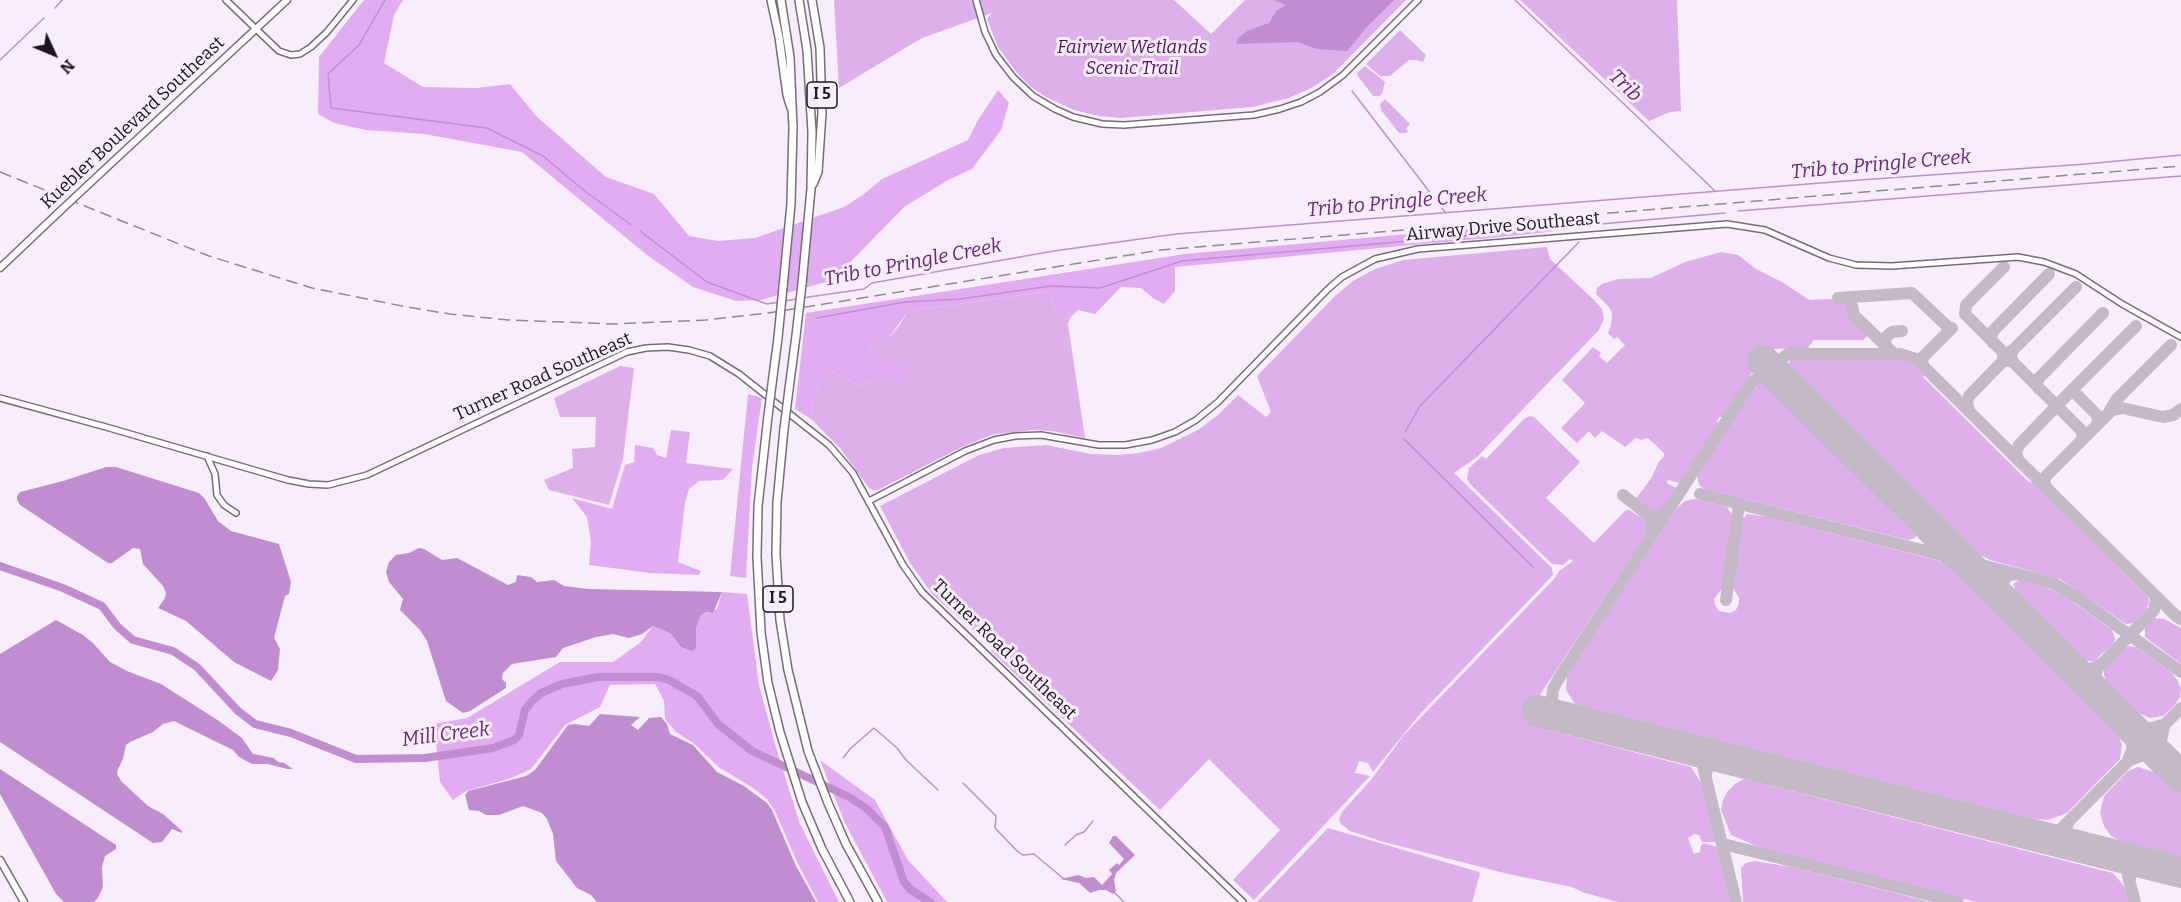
<!DOCTYPE html>
<style>
body{margin:0}
#map{position:relative;width:2181px;height:902px;overflow:hidden;background:#f8edfc;font-family:Bitter,serif}
canvas{display:block}
.north{position:absolute;left:24px;top:24px;width:60px;height:60px;-webkit-text-stroke:4px #f8edfc;paint-order:stroke;rotate:134deg;font-size:16px;font-weight:700;line-height:24px;text-align:center;color:#1b171c}
.north::after{content:'';display:block;margin:auto;width:21px;height:27px;background:#1b171c;clip-path:polygon(50% 0,100% 100%,50% 72%,0 100%)}
</style>
<div id="map">
<canvas width="2181" height="902"></canvas>
<div class="north">N</div>
</div>
<script>
const ctx = document.querySelector('canvas').getContext('2d');
ctx.lineJoin = 'round';
function fillPath(path, color) { ctx.fillStyle = color; ctx.fill(path, 'evenodd'); }
const toPath = rows => new Path2D(rows.map(r => 'M' + r).join(''));
function stroke(path, color, width, dash) { ctx.strokeStyle = color; ctx.lineWidth = width; ctx.lineCap = dash ? 'butt' : 'round'; ctx.setLineDash(dash || []); ctx.stroke(path); }
function drawText(font, color, halo, rows, align = 'center') {
  ctx.font = font + ' Bitter,serif'; ctx.lineWidth = 6; ctx.setLineDash([]); ctx.textBaseline = 'middle'; ctx.strokeStyle = halo; ctx.fillStyle = color; for (const [text, x, y, turn = 0] of rows) {
    ctx.save(); ctx.translate(x, y); ctx.rotate((+turn || 0) * Math.PI / 180); ctx.textAlign = isNaN(turn) ? turn : align; if (halo) ctx.strokeText(text, 0, 0); ctx.fillText(text, 0, 0); ctx.restore();
  }
}
const green = toPath([
 [834,0,1174,0,1211,34,1245,0,1406,0,1333,74,1313,87,1289,98,1252,107,1121,118,1099,116,1074,110,1046,97,1031,87,1017,73,998,47,987,19,992,13,922,38,839,88],
 [1520,0,1677,0,1681,111,1670,112,1649,121],
 [1400,30,1426,55,1423,62,1417,60,1409,60,1390,76,1380,76,1366,64],
 [1365,66,1385,82,1382,94,1379,96,1373,96,1358,76,1357,73],
 [1385,99,1410,124,1406,129,1408,131,1406,133,1399,133,1381,110,1380,104],
 [1547,247,1550,259,1593,299,1602,309,1604,319,1599,330,1477,457,1454,473,1552,568,1553,575,1420,714,1373,772,1368,763,1359,761,1355,773,1370,776,1254,900,1233,880,1280,830,1209,759,1160,810,991,651,993,648,933,595,910,563,880,506,979,455,1004,448,1046,445,1091,454,1117,455,1139,453,1161,448,1198,430,1218,415,1238,395,1266,417,1271,412,1257,376,1334,297,1353,281,1375,269,1403,260],
 [1721,252,1738,255,1756,269,1784,283,1806,298,1810,300,1830,299,1847,302,1851,316,1867,332,1867,337,1863,340,1814,340,1808,348,1775,349,1772,351,1752,372,1723,417,1719,417,1717,422,1718,424,1679,483,1668,480,1667,483,1676,488,1663,508,1658,511,1652,511,1635,500,1652,477,1658,463,1664,456,1664,453,1648,438,1641,440,1636,438,1625,447,1602,431,1595,438,1589,431,1577,443,1561,428,1585,403,1562,380,1593,347,1601,353,1599,356,1607,363,1625,345,1617,337,1614,339,1608,333,1611,325,1612,313,1609,307,1596,294,1597,288,1602,284,1618,279,1651,278,1685,262],
 [1049,291,1057,315,1070,318,1068,324,1085,438,1052,431,1032,430,991,435,960,448,878,490,873,490,869,488,840,448,811,419,812,399,827,369,858,385,879,380,904,365,885,363,869,354,872,346,888,339,899,326,908,311],
 [1796,359,1897,359,1908,361,1916,366,1925,375,1923,377,2030,483,2032,481,2148,597,2149,603,2146,610,2133,623,2126,624,2060,579,1990,560,1965,547,1790,373,1788,364,1790,360],
 [620,366,634,368,623,459,609,505,549,490,544,480,573,468,572,449,595,447,596,417,560,417,554,398],
 [1761,382,1771,385,1916,528,1917,532,1915,538,1908,540,1704,489,1699,485,1697,475,1753,390],
 [1529,416,1534,417,1580,462,1546,498,1579,529,1594,543,1625,511,1629,510,1647,521,1648,527,1646,534,1540,695,1533,726,1691,767,1703,786,1716,842,1702,842,1699,835,1694,834,1688,838,1694,854,1700,852,1701,846,1703,843,1718,847,1731,902,1618,902,1582,892,1572,887,1508,874,1384,842,1350,831,1341,824,1339,819,1342,812,1371,780,1403,736,1554,579,1559,571,1573,561,1570,559,1563,565,1552,564,1471,485,1467,479,1469,468,1482,456,1486,459,1523,420],
 [1695,499,1727,507,1733,516,1725,585,1714,599,1715,605,1719,611,1730,613,1736,610,1739,603,1739,598,1732,586,1740,523,1747,514,1767,517,1948,563,1956,568,2113,724,2122,744,2120,759,2067,813,2048,820,2034,819,1575,704,1566,690,1567,676,1676,509,1685,501],
 [2019,580,2048,588,2067,598,2112,630,2115,639,2113,644,2094,661,2088,661,2073,654,2019,600,2013,584],
 [2154,618,2164,619,2181,628,2181,664,2145,637,2145,627],
 [2129,646,2136,647,2172,673,2178,681,2181,689,2180,697,2174,706,2163,716,2150,718,2128,708,2110,691,2104,675,2104,669,2123,649],
 [2138,767,2166,776,2181,791,2181,856,2121,841,2111,836,2104,826,2100,813,2104,796,2128,771],
 [1744,779,2113,873,2124,886,2130,902,1976,902,1756,846,1731,835,1721,810,1723,800,1728,791,1735,784],
 [1328,828,1479,872,1480,874,1472,902,1257,902],
 [1755,861,1791,867,1931,902,1743,902,1741,868,1746,863]
]);
const forest = toPath([
 [364,0,403,0,394,15,384,63,423,87,477,88,510,84,537,117,606,177,654,194,689,236,718,241,755,238,844,207,864,194,882,179,968,140,978,120,998,90,1009,103,1001,130,972,169,948,180,904,207,833,280,761,300,736,301,693,287,647,255,522,152,424,134,366,130,334,123,318,114,319,57],
 [1564,220,1555,231,1531,234,1175,267,1175,291,1164,304,1153,298,1141,288,1121,287,1095,314,1078,310,1070,318,1057,315,1049,291,908,311,888,339,872,346,869,354,885,362,905,365,904,381,879,380,858,385,827,369,812,399,811,419,795,409,806,313,1185,254],
 [748,394,762,398,752,467,746,578,730,576],
 [671,430,690,432,686,463,733,469,723,480,699,481,689,489,685,503,678,562,701,571,699,575,650,573,589,565,591,541,587,517,572,498,612,509,625,465,634,462,635,445,653,448,657,455,666,458],
 [722,592,747,594,759,685,776,748,800,824,839,902,818,902,797,862,775,811,767,799,753,788,720,768,693,743,676,732,665,719,664,701,655,684,610,685,600,707,565,725,531,769,509,779,466,791,453,800,440,782,434,724,467,718,560,662,613,662,641,642,653,626,671,634,681,647,696,648,696,628,701,615,717,609],
 [820,760,875,800,908,860,947,902,887,902,845,823]
]);
const water = toPath([
 [1274,0,1394,0,1366,28,1347,51,1317,49,1298,42,1238,44,1236,43,1238,38,1247,31,1269,23,1276,11,1286,5],
 [106,467,116,467,199,493,205,499,218,521,231,531,279,544,291,582,289,594,285,596,281,611,274,638,280,649,278,670,271,681,234,662,186,621,158,608,165,598,166,593,163,586,143,564,140,549,133,548,112,563,108,563,20,505,17,500,17,496,20,492,63,481],
 [419,548,424,549,442,560,457,558,508,585,516,582,517,575,531,577,537,582,554,580,564,586,588,589,722,592,713,613,707,612,701,615,696,628,696,648,692,651,681,647,671,634,653,626,642,634,629,638,613,634,596,637,563,648,556,657,512,664,503,673,502,679,506,683,506,688,470,711,463,713,446,701,427,641,420,630,400,610,403,599,389,582,386,572,389,562,396,555,409,553],
 [56,620,83,635,93,643,110,662,127,671,161,684,219,721,242,738,253,754,274,758,278,762,284,763,293,769,287,769,268,764,252,764,239,757,233,750,174,721,163,724,153,732,130,742,126,745,123,759,118,769,117,774,121,781,148,806,163,814,182,831,182,833,172,829,162,842,153,843,0,742,0,654],
 [600,714,640,717,631,725,638,730,649,718,661,717,667,724,670,734,693,745,717,772,744,786,767,803,772,810,796,866,816,902,597,902,591,895,577,888,556,861,553,834,547,819,542,813,523,806,499,815,486,815,479,811,469,810,465,795,468,791,526,776,535,770,568,725,575,724,589,726],
 [0,769,116,845,116,849,105,856,102,867,103,887,98,898,94,902,64,902,56,894,0,794],
 [1113,836,1116,836,1135,855,1116,873,1114,880,1116,891,1113,894,1106,890,1099,890,1090,893,1079,883,1061,879,1078,875,1086,878,1094,877,1102,885,1112,874,1109,870,1117,863,1119,865,1124,859,1109,843]
]);
const stream = toPath([
 [385,0,359,45,328,74,331,108,487,128,543,156,581,188,631,225],
 [1515,0,1714,190],
 [55,8,62,0],
 [0,60,44,18],
 [1352,91,1445,212],
 [1738,211,2181,176],
 [640,231,707,282,767,304,780,302],
 [802,298,864,289,872,283,1054,251,1176,234,1846,181,2086,164,2181,155],
 [784,301,797,299],
 [817,318,905,302,960,299,1051,286,1100,288,1182,261,1725,213],
 [1405,432,1420,406,1579,242],
 [1404,439,1533,567],
 [843,758,850,749,874,728,897,748,906,760,938,790],
 [963,783,996,816,995,828,1017,851,1023,855,1034,854,1064,879],
 [1065,845,1076,835,1084,832,1093,821],
 [1113,891,1124,902]
]);
const river = toPath([
 [0,566,63,588,102,606,117,626,133,640,173,651,197,667,238,711,255,724,291,733,356,759,425,758,493,748,514,740,519,735,525,710,532,701,541,693,562,684,598,677,658,677,669,680,697,696,718,724,752,751,849,797,866,808,885,827,904,882,911,890,930,902]
]);
const taxiway = toPath([
 [2004,267,1966,305,1965,314,2081,430,2083,436,2081,441],
 [1854,297,1851,302,1854,315,1893,353],
 [1838,298,1912,293,1948,327,1947,332],
 [1993,343,1991,337,1993,331,2049,274],
 [1887,349,1885,342,1886,337,1892,332,1902,331],
 [2013,350,2008,353,2002,352,2004,357,2002,362,2008,360,2012,362,2011,356,2013,350,2076,287],
 [1923,365,1922,358,1952,328],
 [2039,389,2037,383,2039,378,2103,313],
 [2069,393,2136,326],
 [1969,411,1967,402,1969,396,2006,358],
 [2109,412,2116,400,2171,345],
 [2018,460,2016,452,2019,445,2069,393,2075,393,2096,414,2098,418,2097,425],
 [2046,487,2044,481,2046,476,2112,410,2122,408,2163,417,2173,415,2181,409],
 [1700,494,2053,583,2078,598,2181,672],
 [1623,495,1648,515],
 [1651,535,1653,524,1648,515,1659,516,1666,511],
 [1726,600,1739,504],
 [2006,603,2000,593,2001,583,2009,575,2017,574],
 [2066,663,2076,669,2083,670,2094,668,2100,664],
 [2101,697,2094,682,2097,669,2154,610,2156,600,2154,594],
 [2121,717,2132,725,2141,728,2153,728,2162,725],
 [1564,718,1554,710,1552,700,1553,689,1559,678,1751,383,1760,376,1778,376,1777,362,1788,354,1900,354,1916,359,2176,616,2181,619],
 [2124,721,2130,729,2133,740,2132,750,2128,760],
 [2164,727,2160,745,2169,765],
 [1691,750,1697,754,1702,762,1736,902],
 [2131,760,2141,756,2152,756,2168,764],
 [1706,775,1707,768,1712,762,1725,758],
 [2069,821,2066,829,2066,834,2069,840,2078,847],
 [2036,836,2045,837,2057,833,2181,708],
 [1723,844,1958,902],
 [2113,855,2120,860,2126,868,2135,902],
 [2129,881,2131,874,2139,866,2152,865]
]);
const runway = toPath([
 [1763,361,2181,777],
 [1538,711,2181,872]
]);
const secondary = toPath([
 [226,0,279,51,291,55,300,54,311,47,327,32,353,0],
 [976,0,985,32,996,55,1013,77,1033,96,1055,109,1073,117,1102,124,1124,125,1254,115,1280,109,1301,102,1320,92,1343,75,1418,0],
 [0,398,106,427,288,480,309,484,328,485,367,475,627,352,646,348,668,347,689,350,710,356,739,374,829,445,853,473,903,565,922,592,1243,902],
 [207,456,215,474,217,495,224,505,236,513],
 [869,501,965,451,994,440,1015,436,1041,435,1099,445,1125,445,1152,440,1175,432,1196,420,1218,402,1328,289,1342,277,1375,259,1418,249,1727,224,1765,230,1829,258,1856,265,1892,266,2018,257,2044,262,2076,274,2122,304,2181,337]
]);
const primary = toPath([
 [89,184,287,0],
 [0,268,58,213],
 [0,860,24,902]
]);
const highway = toPath([
 [771,0,779,37,787,95,791,108],
 [781,0,790,57,793,128,791,204,783,287],
 [799,0,807,50,812,132,811,189,802,284],
 [812,0,820,48,822,113,818,172,813,184],
 [773,376,778,338],
 [789,389,796,336],
 [768,416,758,506,757,557,761,632,768,683,780,732,802,802,822,849,850,902],
 [784,429,777,502,776,554,780,620,788,670,808,751,828,803,846,844,878,902]
]);
const rail = toPath([
 [0,172,209,256,312,288,407,307,450,314,508,320,614,324,706,320,768,313,1161,250,2181,166]
]);
const primaryBridge = toPath([
 [58,213,89,184]
]);
const highwayBridge = toPath([
 [796,336,802,284],
 [778,338,783,287],
 [768,416,773,376],
 [784,429,789,389]
]);
const shields = [
 [822,95,30],
 [778,599,30]
];
const shieldNames = [
 ["I 5",822,95],
 ["I 5",778,599]
];
const parkNames = [
 ["Fairview Wetlands",1132,48],
 ["Scenic Trail",1132,69]
];
const streetNames = [
 ["Kuebler Boulevard Southeast",133,123,-43],
 ["Airway Drive Southeast",1503,227,-5],
 ["Turner Road Southeast",543,377,-24],
 ["Turner Road Southeast",1004,650,44]
];
const waterNames = [
 ["Trib",1625,86,44],
 ["Trib to Pringle Creek",1881,165,-5],
 ["Trib to Pringle Creek",1397,203,-5],
 ["Trib to Pringle Creek",913,263,-11],
 ["Mill Creek",446,735,-7]
];
fillPath(green, '#ddafeb');
fillPath(forest, '#e2acf2');
fillPath(water, '#c18dd1');
stroke(stream, '#c18dd1', 1.5);
stroke(river, '#c18dd1', 8);
stroke(taxiway, '#c4bac7', 12);
stroke(runway, '#c4bac7', 32);
stroke(secondary, '#776d7a', 8);
stroke(primary, '#776d7a', 9);
stroke(highway, '#776d7a', 10);
stroke(secondary, '#fff', 5);
stroke(primary, '#fff', 6);
stroke(highway, '#fff', 7);
stroke(rail, '#908892', 1.5, [12, 6]);
stroke(primaryBridge, '#776d7a', 9, []);
stroke(highwayBridge, '#776d7a', 10, []);
stroke(primaryBridge, '#fff', 6);
stroke(highwayBridge, '#fff', 7);
for (const [x, y, w] of shields) { const box = new Path2D(); box.roundRect(x - w / 2, y - 13, w, 26, 4.5); ctx.fillStyle = '#f8edfc'; ctx.fill(box); stroke(box, '#1b171c', 1.5); }
drawText('bold 16px', '#1b171c', null, shieldNames);
drawText('italic 18px', '#520f62', '#f8edfc', parkNames);
drawText('18px', '#1b171c', '#f8edfc', streetNames);
drawText('italic 20px', '#68297a', '#f8edfc', waterNames);
</script>
